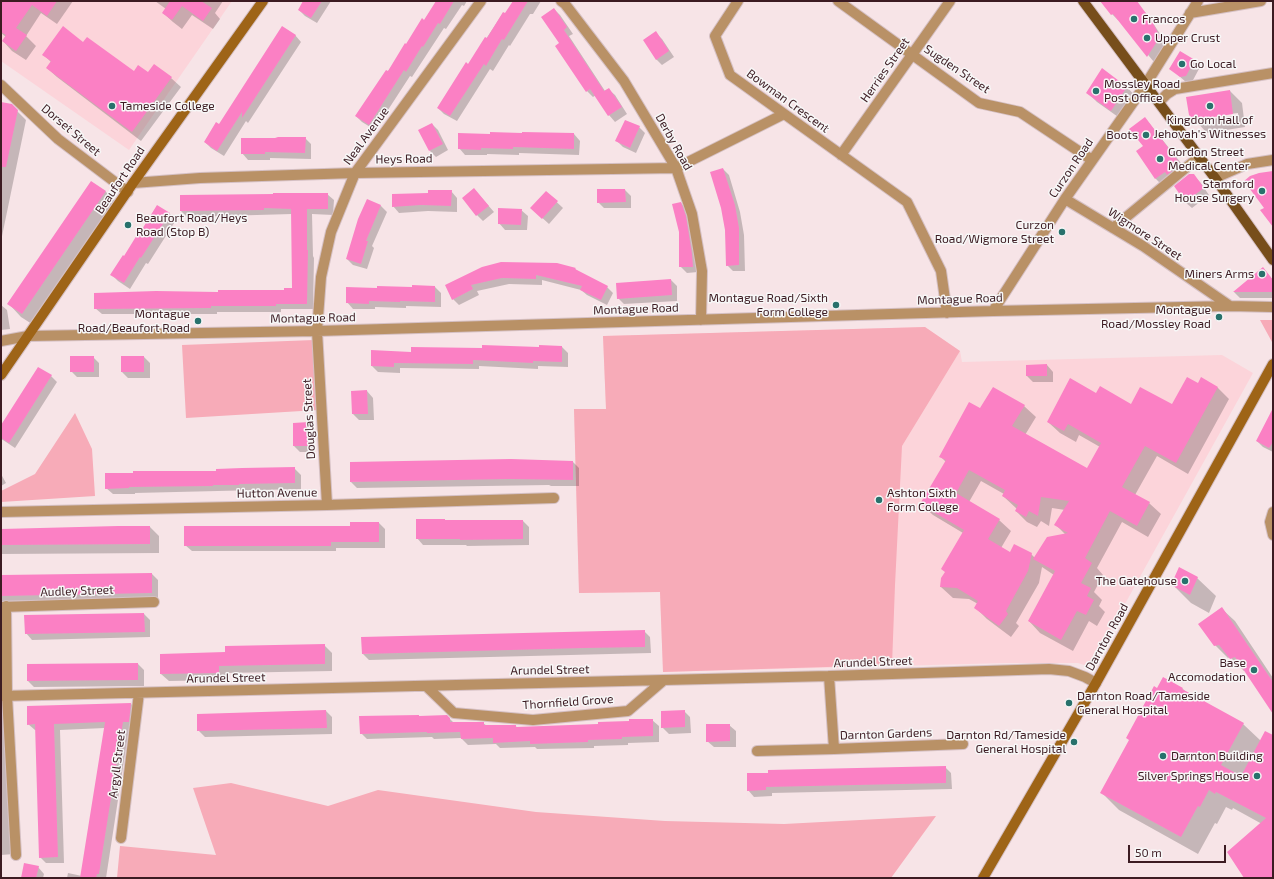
<!DOCTYPE html>
<style>
body{margin:0}
#map{position:relative;width:1274px;height:879px;overflow:hidden;background:#f7e4e7;font-family:"Exo 2",sans-serif}
canvas{display:block}
.frame{position:absolute;inset:0;border:2px solid #3c1b22;pointer-events:none}
.scale{position:absolute;left:1128px;top:845px;width:98px;height:18px;box-sizing:border-box;border:2px solid #3c1b22;border-top:0;padding-left:5px;font-size:12px;line-height:14px;white-space:nowrap;color:#3c1b22;-webkit-text-stroke:3px #f7f7f7;paint-order:stroke}
</style>
<div id="map">
<canvas width="1274" height="879"></canvas>
<div class="frame"></div>
<div class="scale">50 m</div>
</div>
<script>
const ctx = document.querySelector('canvas').getContext('2d');
ctx.lineJoin = 'round';
function fillPath(path, color) { ctx.fillStyle = color; ctx.fill(path, 'evenodd'); }
const toPath = rows => new Path2D(rows.map(r => 'M' + r).join(''));
function stroke(path, color, width, dash) { ctx.strokeStyle = color; ctx.lineWidth = width; ctx.lineCap = dash ? 'butt' : 'round'; ctx.setLineDash(dash || []); ctx.stroke(path); }
function drawText(font, color, halo, rows, align = 'center') {
  ctx.font = font + ' "Exo 2",sans-serif'; ctx.lineWidth = 3; ctx.setLineDash([]); ctx.textBaseline = 'middle'; ctx.strokeStyle = halo; ctx.fillStyle = color; for (const [text, x, y, turn = 0] of rows) {
    ctx.save(); ctx.translate(x, y); ctx.rotate((+turn || 0) * Math.PI / 180); ctx.textAlign = isNaN(turn) ? turn : align; if (halo) ctx.strokeText(text, 0, 0); ctx.fillText(text, 0, 0); ctx.restore();
  }
}
const built = toPath([
 [1,1,232,1,129,150,1,61],
 [925,327,960,351,962,362,1222,355,1253,373,1090,667,1078,663,1006,663,663,672,660,592,579,593,574,409,606,409,603,336]
]);
const green = toPath([
 [1260,320,1273,320,1273,339,1272,342],
 [925,327,960,351,902,446,895,585,892,665,663,672,660,592,579,593,574,409,606,409,603,336],
 [314,340,318,410,186,418,182,345],
 [75,413,92,449,95,496,1,502,1,491,35,474],
 [231,783,328,806,378,790,536,812,665,821,784,824,936,816,891,878,117,878,120,846,216,855,193,788]
]);
const shadow = toPath([
 [1,1,73,1,57,24,41,13,26,36,36,46,26,60,12,51,3,41,6,37,1,33],
 [155,1,223,1,215,13,220,19,213,29,192,15,182,29,173,22,163,13,166,9],
 [304,1,331,1,317,23,305,16,299,10],
 [437,1,467,1,464,6,462,5,446,29,444,28,412,77,410,76,375,130,362,122,356,116,424,21],
 [514,1,541,1,533,14,530,14,510,46,509,45,493,71,490,69,457,121,444,114,438,108,469,65,503,13,506,15],
 [1133,1,1147,14,1166,43,1154,62,1119,20,1118,20,1112,14],
 [554,9,560,15,573,34,569,36,605,91,608,89,615,95,627,114,615,122,609,115,596,95,593,97,587,91,560,44],
 [656,33,662,39,674,57,662,65,656,59],
 [295,35,301,42,248,123,246,121,224,156,211,148,205,142],
 [84,43,134,72,171,78,181,87,141,141,57,77,47,68,51,62,44,55],
 [1194,61,1200,67,1192,82,1187,83,1170,68],
 [1127,87,1136,97,1121,119,1097,102,1088,93],
 [1230,91,1242,103,1245,127,1207,133,1195,120],
 [1238,113,1238,115,1200,121,1200,118],
 [11,105,26,120,1,241,1,110],
 [1145,118,1185,168,1162,185,1156,179,1138,151,1144,146],
 [432,124,438,130,448,150,436,157,430,151],
 [639,127,645,133,636,153,623,147,617,141],
 [574,134,580,141,579,155,519,153,519,155,487,154,487,155,465,155,459,148],
 [277,138,305,138,311,144,311,159,270,158,270,160,248,160,242,153,279,140],
 [723,169,729,175,740,212,744,235,745,271,733,271,727,265],
 [1193,175,1200,182,1209,195,1192,208,1185,202],
 [474,189,494,212,483,221,477,215],
 [598,190,625,190,631,196,631,208,604,208,598,202],
 [105,191,118,204,35,326,21,317,9,304],
 [451,191,457,198,457,212,428,211,399,213,393,206,429,194],
 [546,192,563,208,549,224,538,214],
 [327,194,334,200,333,215,312,214,313,256,314,258,313,309,281,309,281,312,217,312,217,314,102,314,95,308,219,293,285,291,293,289,292,214,187,217,181,211],
 [367,200,381,206,387,212,372,246,374,248,367,269,353,265,347,259],
 [681,203,687,209,698,272,687,273,680,266],
 [157,206,170,214,176,220,148,264,146,263,130,289,118,281,112,275,141,232],
 [521,210,528,216,527,230,505,230,499,223],
 [482,268,575,269,579,272,607,287,613,293,607,305,587,295,581,290,542,280,542,285,509,284,477,291,479,295,459,305,453,299],
 [1263,268,1273,280,1273,298,1240,298,1234,292],
 [671,280,677,286,677,301,624,304,618,298],
 [378,287,435,287,441,293,441,307,406,306,406,308,375,307,375,309,353,309,347,302,378,289],
 [1,305,7,310,10,329,1,330],
 [562,347,568,353,568,367,538,366,538,369,479,366,479,369,400,368,400,373,378,372,372,366,412,353],
 [93,357,99,363,99,377,77,377,71,371],
 [144,357,150,363,150,378,128,378,122,372],
 [1047,365,1053,372,1053,382,1033,382,1027,376,1027,366],
 [51,376,57,382,15,448,3,440,1,439,1,427],
 [1202,379,1218,388,1229,399,1188,474,1157,456,1135,495,1149,503,1161,514,1148,537,1122,522,1097,568,1103,575,1094,592,1102,600,1099,606,1105,612,1097,626,1089,621,1073,651,1040,633,1029,621,1054,575,1042,567,1039,583,1016,623,1019,626,1011,637,987,619,976,608,978,604,969,599,953,598,941,587,946,573,963,533,933,515,921,504,946,462,940,456,981,409,1024,406,1036,417,1025,435,1087,470,1100,447,1079,435,1076,442,1060,433,1048,422,1097,394,1131,405,1172,406,1198,384],
 [981,481,1004,494,1003,496,1017,509,1016,511,1027,522,1037,527,1041,521,1049,526,1052,508,1065,510,1056,525,1065,534,1035,558,1031,554,1010,553,1001,548,1011,531,999,520,969,502],
 [367,391,373,398,374,420,359,420,353,414],
 [1273,411,1273,452,1263,447,1257,441],
 [308,423,315,430,315,452,300,452,294,446],
 [573,462,579,468,579,486,551,486,549,485,357,488,351,482],
 [294,468,301,475,301,489,135,493,135,494,113,494,106,488,134,474],
 [1,474,6,483,1,486],
 [446,521,523,521,529,527,529,545,467,546,466,545,423,545,417,538],
 [379,523,385,529,385,548,336,548,336,551,192,551,185,545],
 [150,527,159,536,159,553,1,554,1,530],
 [152,574,158,580,158,599,1,601,1,576],
 [1197,578,1216,596,1209,613,1191,603,1172,584],
 [1222,609,1235,621,1273,678,1273,712,1245,671,1244,671,1230,657,1228,658,1215,645],
 [144,614,150,620,150,637,32,640,26,633],
 [644,631,650,637,651,653,369,660,363,654],
 [324,645,332,653,332,671,226,673,226,680,169,681,161,674,226,653],
 [138,664,144,670,144,686,34,687,28,681],
 [1,665,6,670,6,691,1,691],
 [1182,688,1187,693,1243,724,1261,741,1273,736,1273,878,1245,878,1262,824,1233,808,1232,810,1226,807,1217,824,1215,823,1198,854,1119,810,1102,793,1158,690],
 [131,704,137,710,135,727,129,728,106,878,67,878,68,873,82,876,105,728,60,730,64,863,46,863,40,857,36,730,35,730,28,724],
 [1,708,9,716,14,854,1,855],
 [326,711,332,717,332,734,205,737,198,730],
 [684,711,690,717,691,733,669,734,662,727],
 [447,716,454,723,483,723,487,726,516,726,517,728,599,725,652,720,659,726,659,742,628,743,628,745,594,746,594,748,537,749,535,747,500,748,496,744,468,745,461,738,434,739,432,737,367,739,361,733,420,717],
 [729,725,736,731,736,747,714,747,707,741],
 [945,767,951,773,952,789,772,793,772,796,754,797,748,790,769,774],
 [38,867,44,874,43,878,22,878]
]);
const building = toPath([
 [1,1,57,1,47,16,32,5,16,28,27,35,16,51,2,41,6,35,1,32],
 [170,1,201,1,212,8,203,21,182,6,172,20,162,13],
 [303,1,322,1,311,18,298,10],
 [436,1,454,1,440,24,438,23,423,47,422,46,406,72,404,70,369,125,355,116,386,70,388,71,405,43,406,44,422,18,424,20],
 [513,1,528,1,504,40,502,39,486,66,484,64,450,116,437,108,466,62,468,64,485,37,487,38,503,12,505,13],
 [1100,1,1137,1,1153,23,1160,37,1147,57,1113,14,1111,15],
 [554,8,567,27,564,30,604,91,609,88,622,107,608,116,590,89,586,92,555,46,559,43,541,17],
 [63,26,83,42,87,37,134,71,138,65,148,72,154,64,172,77,132,132,46,68,51,61,42,55],
 [282,26,296,35,242,118,242,112,217,151,204,142,216,122,219,124],
 [656,31,669,51,656,60,643,40],
 [1180,51,1195,60,1186,76,1180,77,1169,69],
 [1102,68,1127,87,1111,111,1086,93],
 [1230,90,1233,114,1194,120,1189,115,1186,97],
 [1,102,12,104,18,110,6,167,1,167],
 [1145,117,1179,162,1167,170,1172,171,1167,175,1165,172,1155,179,1136,151,1143,146,1129,129],
 [625,120,640,126,630,148,615,141],
 [432,123,443,144,429,151,418,130],
 [490,132,522,133,522,132,574,133,574,149,513,147,513,149,481,148,481,150,458,149,458,133,490,134],
 [275,137,306,137,305,153,265,152,265,154,241,154,241,138,278,138],
 [723,168,735,205,739,228,739,265,726,266,725,230,721,208,710,172],
 [1273,171,1273,227,1260,210,1264,208,1244,181,1250,176,1259,173],
 [1189,174,1194,174,1204,188,1185,202,1174,186],
 [91,181,106,191,22,314,7,304],
 [474,188,489,206,476,216,462,198],
 [597,189,625,189,626,202,597,203],
 [428,190,452,190,451,206,421,205,392,207,392,194,428,193],
 [546,191,558,201,542,219,530,208],
 [273,193,328,193,328,209,307,209,307,250,308,250,307,304,276,304,276,306,211,306,211,308,94,309,94,293,156,291,218,292,218,290,284,290,284,288,292,288,291,209,264,208,264,210,180,211,180,195,273,194],
 [367,199,381,205,366,241,368,241,361,264,346,259,358,219],
 [681,202,686,216,692,254,693,267,679,267,679,232,672,204],
 [157,205,170,213,141,258,140,257,124,283,110,275,123,255,124,256,140,230,141,231],
 [498,208,522,209,521,225,498,224],
 [501,262,557,263,576,268,575,269,608,286,601,300,580,290,582,286,536,275,536,279,502,278,471,285,473,289,452,300,445,285,482,267],
 [1263,267,1273,280,1273,292,1233,292],
 [671,279,672,295,617,299,616,283],
 [412,285,435,286,435,302,400,301,400,302,369,301,369,304,346,303,346,287,377,288,377,286,412,287],
 [482,345,539,347,539,345,562,346,562,362,533,361,533,363,473,360,473,364,394,363,394,367,371,366,371,350,411,352,411,347,482,348],
 [70,356,94,356,94,372,70,372],
 [121,356,144,356,144,372,121,372],
 [1047,364,1047,376,1026,376,1026,365],
 [38,367,52,375,9,443,1,438,1,425],
 [1187,377,1198,383,1201,377,1218,387,1176,463,1145,446,1122,487,1150,502,1137,526,1110,511,1085,558,1092,563,1081,583,1091,588,1087,596,1094,600,1086,615,1077,611,1061,640,1028,621,1055,571,1033,559,1047,537,1068,533,1054,525,1069,501,1041,497,1038,516,1029,511,1026,517,1015,511,1018,505,1002,496,1005,490,969,470,956,493,1000,519,988,539,1010,552,1014,544,1032,553,1028,571,1006,611,1008,614,999,626,974,608,978,601,957,588,940,587,941,578,945,572,941,569,964,530,920,504,946,460,939,457,969,402,980,408,993,387,1025,405,1012,426,1087,468,1101,443,1068,424,1064,431,1047,422,1070,378,1096,393,1100,386,1131,404,1140,387,1172,404],
 [367,390,368,414,352,414,351,391],
 [1273,408,1273,442,1269,448,1256,441],
 [309,422,309,446,293,446,293,423],
 [511,459,573,461,573,480,509,479,350,482,350,462],
 [295,467,295,483,239,484,239,485,213,485,213,486,129,487,129,488,105,489,105,473,133,473,133,471,216,471,216,469,242,468],
 [416,519,445,519,445,520,523,520,523,539,460,540,460,539,416,539],
 [350,522,379,522,379,542,331,542,331,546,184,546,184,526,350,526],
 [118,526,150,526,150,544,1,545,1,529],
 [1179,567,1198,577,1190,595,1171,585],
 [152,573,152,593,1,596,1,575],
 [1222,607,1273,682,1273,714,1235,657,1230,659,1219,645,1214,646,1198,624],
 [144,613,145,632,25,634,24,615],
 [645,630,645,647,585,648,362,654,361,637],
 [325,644,325,664,219,666,219,673,160,674,160,654,225,652,225,646],
 [138,663,138,680,27,681,27,664],
 [1163,677,1183,688,1182,689,1244,723,1221,765,1241,776,1265,731,1273,735,1273,878,1244,878,1227,852,1266,818,1216,792,1215,794,1209,790,1200,807,1198,806,1181,837,1100,793,1129,740,1126,738,1154,686,1157,688],
 [131,703,129,722,123,722,99,874,97,874,96,878,80,878,105,722,54,724,58,857,39,858,35,724,27,725,27,706],
 [326,710,327,728,197,731,197,714],
 [685,710,685,727,661,728,661,711],
 [419,715,419,716,447,715,450,718,450,722,484,722,484,725,516,725,516,727,598,724,598,722,629,721,629,719,653,719,653,736,622,737,622,739,588,740,588,742,530,744,530,741,493,743,493,738,461,739,460,732,427,733,427,732,360,734,359,716],
 [706,724,730,724,730,741,706,742],
 [946,766,946,783,766,787,766,790,747,791,747,773,768,773,768,770],
 [24,863,39,866,36,878,21,878]
]);
const street = toPath([
 [561,1,565,4,624,81,676,168,692,214,702,271,701,320],
 [738,1,715,36,730,75,907,202,941,271,947,313],
 [838,1,979,103,1020,112,1092,160],
 [1190,13,1261,1],
 [1,85,58,139,128,192],
 [1159,102,1167,94,1175,89,1273,73],
 [841,155,950,1],
 [1215,178,1247,164,1273,160],
 [133,183,200,178,355,173,676,168,784,114],
 [1065,199,1143,246,1230,306],
 [1113,228,1199,157],
 [993,311,1065,199,1146,84,1198,1],
 [1,341,28,336,317,331,993,311,1230,306,1273,307],
 [327,505,317,331,321,277,331,232,355,173,481,1],
 [1,512,327,505,554,498],
 [1273,512,1270,522,1273,535],
 [6,606,7,696,16,855],
 [1,607,154,602],
 [829,676,834,749,963,744],
 [426,686,454,713,533,720,628,711,664,680],
 [1,696,829,676,1049,669,1069,671,1085,677,1096,683],
 [757,751,834,749],
 [121,838,139,693]
]);
const secondary = toPath([
 [1,375,133,183,263,1],
 [983,878,1096,683,1273,364]
]);
const primary = toPath([
 [1083,1,1215,178,1273,260]
]);
const markers = [
 [1134,19,4,"#28716c"],
 [1147,38,4,"#28716c"],
 [1182,64,4,"#28716c"],
 [1096,91,4,"#28716c"],
 [112,106,4,"#28716c"],
 [1210,106,4,"#28716c"],
 [1146,135,4,"#28716c"],
 [1160,159,4,"#28716c"],
 [1262,191,4,"#28716c"],
 [128,225,4,"#28716c"],
 [1062,232,4,"#28716c"],
 [1262,274,4,"#28716c"],
 [836,305,4,"#28716c"],
 [1219,317,4,"#28716c"],
 [198,321,4,"#28716c"],
 [879,500,4,"#28716c"],
 [1185,581,4,"#28716c"],
 [1254,670,4,"#28716c"],
 [1069,703,4,"#28716c"],
 [1074,742,4,"#28716c"],
 [1163,756,4,"#28716c"],
 [1257,776,4,"#28716c"]
];
const poiNames = [
 ["Francos",1142,19,"left"],
 ["Upper Crust",1155,38,"left"],
 ["Go Local",1190,64,"left"],
 ["Mossley Road",1104,84,"left"],
 ["Post Office",1104,98,"left"],
 ["Tameside College",120,106,"left"],
 ["Kingdom Hall of",1210,120,"center"],
 ["Jehovah's Witnesses",1210,134,"center"],
 ["Boots",1138,135],
 ["Gordon Street",1168,152,"left"],
 ["Medical Center",1168,166,"left"],
 ["Stamford",1254,184],
 ["House Surgery",1254,198],
 ["Beaufort Road/Heys",136,218,"left"],
 ["Road (Stop B)",136,232,"left"],
 ["Curzon",1054,225],
 ["Road/Wigmore Street",1054,239],
 ["Miners Arms",1254,274],
 ["Montague Road/Sixth",828,298],
 ["Form College",828,312],
 ["Montague",1211,310],
 ["Road/Mossley Road",1211,324],
 ["Montague",190,314],
 ["Road/Beaufort Road",190,328],
 ["Ashton Sixth",887,493,"left"],
 ["Form College",887,507,"left"],
 ["The Gatehouse",1177,581],
 ["Base",1246,663],
 ["Accomodation",1246,677],
 ["Darnton Road/Tameside",1077,696,"left"],
 ["General Hospital",1077,710,"left"],
 ["Darnton Rd/Tameside",1066,735],
 ["General Hospital",1066,749],
 ["Darnton Building",1171,756,"left"],
 ["Silver Springs House",1249,776]
];
const streetNames = [
 ["Sugden Street",957,69,34],
 ["Herries Street",885,70,-55],
 ["Bowman Crescent",788,101,36],
 ["Dorset Street",71,130,40],
 ["Neal Avenue",366,136,-54],
 ["Derby Road",674,142,61],
 ["Heys Road",404,159,-1],
 ["Curzon Road",1071,168,-56],
 ["Beaufort Road",120,180,-56],
 ["Wigmore Street",1145,234,33],
 ["Montague Road",960,299,-2],
 ["Montague Road",636,309,-2],
 ["Montague Road",313,318,-1],
 ["Douglas Street",309,419,-93],
 ["Hutton Avenue",277,493,-1],
 ["Audley Street",77,591,-2],
 ["Darnton Road",1107,637,-61],
 ["Arundel Street",873,662,-2],
 ["Arundel Street",550,670,-1],
 ["Arundel Street",226,678,-1],
 ["Thornfield Grove",568,702,-4],
 ["Darnton Gardens",886,734,-2],
 ["Argyll Street",117,764,-83]
];
fillPath(built, '#fcd4da');
fillPath(green, '#f7abb8');
fillPath(shadow, '#0003');
fillPath(building, '#fb80c4');
stroke(street, '#d5c0c4', 12);
stroke(secondary, '#d5c0c4', 12);
stroke(primary, '#d5c0c4', 12);
stroke(street, '#b99166', 10);
stroke(secondary, '#9e6417', 10);
stroke(primary, '#774e1b', 10);
for (const [x, y, r, color] of markers) { const dot = new Path2D(); dot.arc(x, y, r, 0, 2 * Math.PI); ctx.fillStyle = color; ctx.fill(dot); stroke(dot, '#f7f7f7', 1.5); }
drawText('12px', '#3c1b22', '#f7f7f7', poiNames, 'right');
drawText('12px', '#3c1b22', '#f7f7f7', streetNames);
</script>
